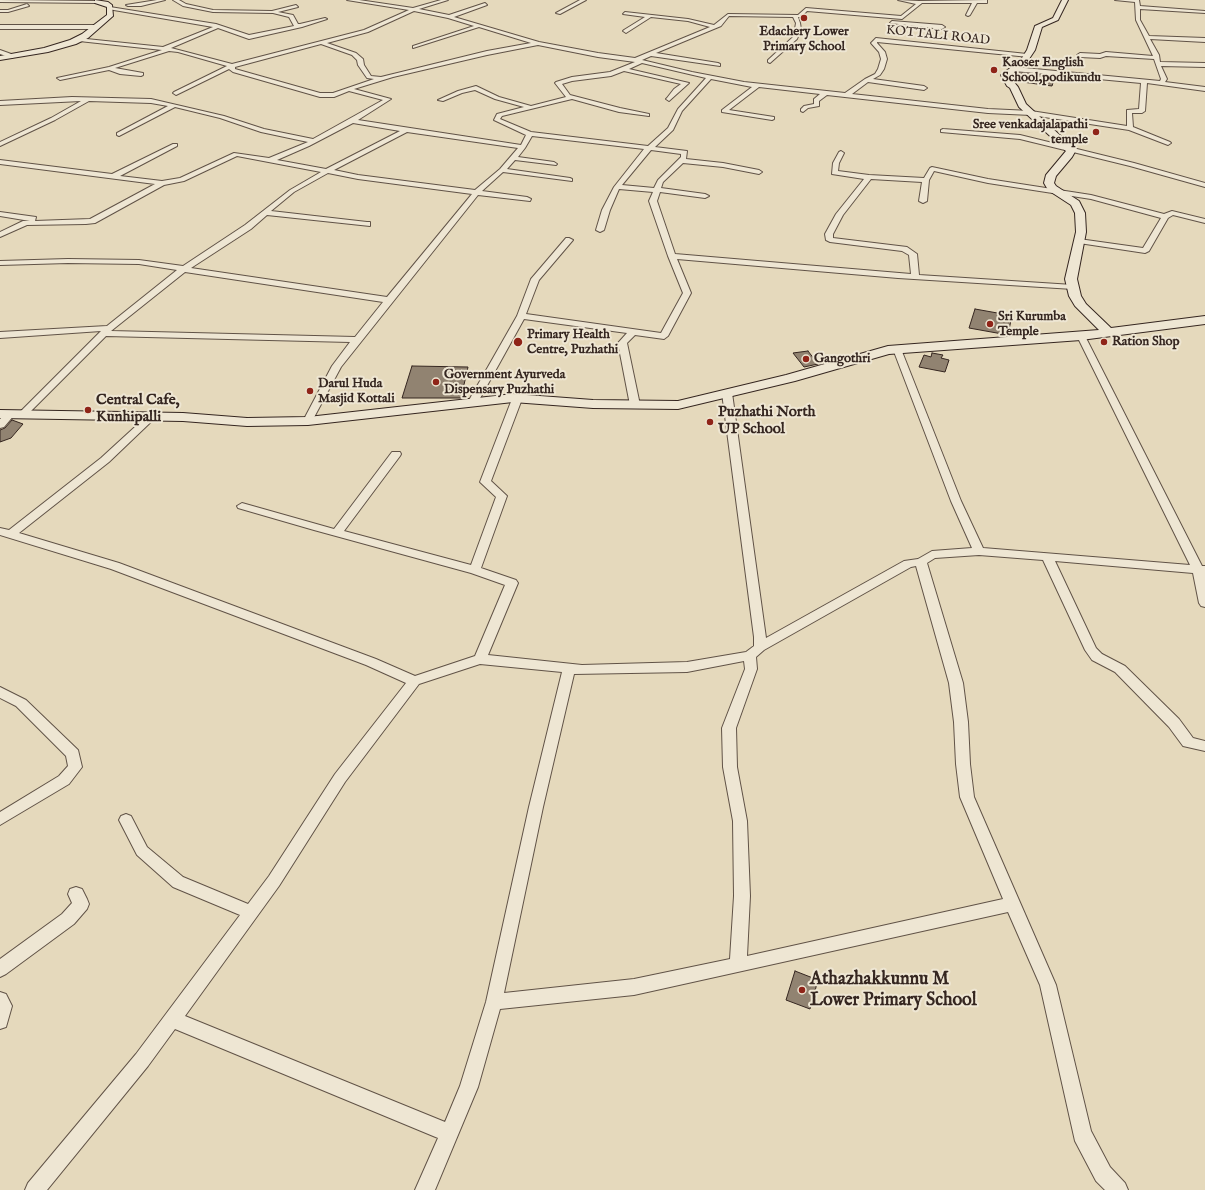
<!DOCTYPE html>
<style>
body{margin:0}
canvas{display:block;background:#e5d9bc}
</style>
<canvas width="1205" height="1190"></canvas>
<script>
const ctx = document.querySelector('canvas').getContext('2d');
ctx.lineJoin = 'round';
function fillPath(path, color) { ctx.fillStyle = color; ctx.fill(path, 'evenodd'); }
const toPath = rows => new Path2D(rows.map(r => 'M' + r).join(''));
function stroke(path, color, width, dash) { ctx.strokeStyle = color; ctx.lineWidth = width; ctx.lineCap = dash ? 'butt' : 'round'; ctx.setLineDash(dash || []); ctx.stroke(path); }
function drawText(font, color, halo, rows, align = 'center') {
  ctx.font = font + ' "IM FELL English",serif'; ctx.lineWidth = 4; ctx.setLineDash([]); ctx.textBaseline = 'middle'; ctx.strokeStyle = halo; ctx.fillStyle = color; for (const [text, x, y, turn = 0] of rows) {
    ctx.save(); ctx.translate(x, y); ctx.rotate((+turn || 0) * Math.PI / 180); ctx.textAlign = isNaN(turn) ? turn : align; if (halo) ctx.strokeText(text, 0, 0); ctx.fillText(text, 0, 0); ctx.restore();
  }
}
const building = toPath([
 [1018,73,1055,76,1052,86,1015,81,1018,73],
 [975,309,1003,314,1003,318,1011,320,1008,335,969,328,975,309],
 [808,351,818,364,804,367,793,353,808,351],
 [932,353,943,355,941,358,949,360,945,372,919,367,924,355,931,357,932,353],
 [412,366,468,367,461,398,402,398,412,366],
 [12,420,23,424,11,438,0,442,0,430,5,428,12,420],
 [795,971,818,980,810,1009,786,1000,795,971]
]);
const street = toPath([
 [0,0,97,1,99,2,97,3,0,2,0,0],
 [157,0,165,0,141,6,128,6,126,5,157,0],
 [173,0,179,0,186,4,213,10,272,11,296,5,298,7,278,12,293,15,298,24,300,24,325,18,327,19,302,27,249,39,218,28,171,48,232,64,364,30,409,10,347,0,359,0,413,8,441,0,448,0,419,9,449,15,485,3,487,5,454,17,539,42,598,53,635,58,710,27,688,21,651,17,626,33,623,31,624,30,645,17,623,14,625,12,688,19,714,25,728,14,798,15,806,8,901,16,916,4,898,0,919,1,987,0,987,3,977,3,970,15,968,16,966,15,972,3,922,3,902,19,807,11,801,17,798,17,800,23,801,29,797,39,770,63,768,62,768,60,793,37,795,29,796,23,793,17,729,16,721,26,656,53,718,63,720,64,720,66,651,56,642,60,692,72,744,82,845,93,865,79,875,74,878,69,881,59,879,52,871,43,876,38,1027,54,1029,55,1029,57,877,42,877,43,885,52,887,59,884,69,880,75,873,79,924,86,927,88,924,90,868,82,852,94,988,109,1031,111,1127,126,1127,110,1139,109,1141,83,1014,71,1011,69,1014,67,1160,81,1161,79,1154,59,1106,56,1100,58,1080,57,1077,55,1080,53,1100,54,1106,52,1153,56,1136,20,1135,2,1115,0,1139,0,1140,6,1205,11,1205,13,1140,9,1140,20,1149,36,1205,38,1205,42,1150,39,1159,55,1160,62,1205,63,1205,67,1161,66,1167,79,1165,82,1205,87,1205,91,1147,83,1145,111,1142,113,1132,113,1133,127,1170,142,1171,143,1168,145,1129,130,1031,115,988,113,827,95,819,101,819,106,808,108,803,112,801,111,801,109,804,106,814,104,814,99,820,94,759,87,729,110,774,117,774,119,772,120,722,112,722,110,752,87,711,79,682,111,673,130,655,147,687,151,686,159,723,163,759,170,762,172,759,174,723,167,683,163,663,182,661,188,705,194,709,196,705,198,660,192,657,201,675,254,911,274,909,255,902,251,830,242,826,240,825,234,836,214,864,179,832,174,833,163,839,152,841,151,844,153,839,163,838,171,869,175,924,178,930,168,932,167,988,179,1091,195,1164,214,1172,211,1205,219,1205,223,1173,215,1168,218,1149,251,1145,253,1079,243,1075,241,1079,239,1143,248,1161,218,1091,199,988,183,934,171,929,180,927,201,923,203,919,201,922,182,871,179,843,215,833,234,833,238,907,247,917,254,919,275,1073,285,1077,287,1073,289,898,278,677,259,691,293,668,336,664,339,635,335,627,343,640,405,638,407,635,408,630,405,618,343,627,333,524,319,478,402,473,405,468,402,517,316,531,279,566,238,569,238,573,240,539,280,526,314,661,333,683,293,668,256,649,201,653,192,619,189,610,210,604,230,600,232,596,230,602,210,614,187,644,149,532,136,525,148,518,157,554,162,557,164,556,165,515,160,507,169,570,178,572,179,572,181,503,172,482,191,527,197,531,199,530,201,478,195,341,367,311,423,308,424,303,421,332,366,350,342,106,336,26,416,20,416,18,414,101,331,0,338,0,332,107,326,177,270,139,264,68,263,0,265,0,261,68,259,139,260,183,266,245,225,290,190,321,172,237,156,184,181,164,185,95,223,86,224,27,225,0,237,0,232,23,221,30,221,0,216,0,212,36,217,35,221,90,219,155,184,0,164,0,160,112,174,173,144,177,144,177,146,120,176,162,181,180,178,234,153,269,158,308,142,261,132,220,118,175,107,119,136,117,135,117,133,168,106,151,103,89,101,55,120,0,146,0,142,51,118,81,101,0,105,0,101,72,97,151,99,224,116,264,129,313,139,383,100,349,91,334,97,320,97,233,72,229,69,176,95,173,93,174,92,227,66,178,52,169,51,115,68,143,73,143,75,141,76,120,74,109,70,60,80,57,78,109,67,162,50,79,41,77,40,77,38,163,47,213,27,108,9,110,7,216,24,249,35,294,26,289,17,273,13,213,12,183,6,173,0],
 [414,11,448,18,474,26,413,46,413,48,479,27,531,43,487,51,381,77,371,76,364,65,363,59,356,53,327,43,368,32,414,11],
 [321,44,352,55,357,60,358,65,367,78,374,79,333,93,320,93,235,69,235,67,321,44],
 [538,45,598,57,635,62,610,72,572,77,556,82,555,83,566,97,531,106,499,97,476,86,458,91,438,100,443,101,462,93,475,90,495,99,524,107,497,114,494,120,526,135,521,145,358,120,391,99,354,89,393,77,487,55,538,45],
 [642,63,706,78,678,109,668,128,648,146,531,132,500,119,502,116,572,99,619,112,649,116,649,114,620,108,570,95,562,84,572,81,611,76,624,71,681,84,674,89,667,98,666,99,669,101,689,83,629,69,642,63],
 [353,123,400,131,326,169,277,160,309,146,353,123],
 [407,132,518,148,500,169,475,190,358,175,334,170,407,132],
 [651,150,681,154,681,157,658,180,654,188,622,185,651,150],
 [328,173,358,179,472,194,387,297,191,268,251,229,267,215,370,226,370,222,367,222,271,211,294,192,328,173],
 [185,272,383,302,355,337,111,331,185,272],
 [580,0,586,0,560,14,556,13,580,0],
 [27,4,29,6,8,12,0,12,0,10,8,10,27,4],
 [892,21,942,25,945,27,942,29,890,23,892,21],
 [0,25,96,25,99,27,96,29,0,29,0,25],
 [0,50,14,55,15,56,12,58,0,54,0,50],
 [943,129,1020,135,1134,163,1205,183,1205,187,1130,166,1020,139,941,132,941,130,943,129],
 [1081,333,1085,336,1202,566,1205,566,1205,607,1201,606,1199,603,1193,573,1055,561,1096,648,1102,654,1125,666,1179,719,1193,738,1205,741,1205,751,1183,746,1169,727,1115,672,1092,660,1085,650,1043,560,979,555,935,558,927,563,963,683,968,722,970,764,974,797,1056,985,1091,1131,1110,1167,1125,1183,1128,1190,1105,1190,1096,1181,1075,1141,1040,985,1008,912,634,995,500,1009,478,1087,435,1190,415,1190,438,1138,175,1029,148,1066,47,1190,25,1190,28,1183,136,1054,240,915,173,887,137,855,119,820,121,816,126,814,131,816,147,847,183,877,248,904,269,876,335,774,406,683,366,665,111,569,0,535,0,528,9,530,101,458,148,415,154,415,156,417,154,419,109,462,19,533,119,563,376,659,415,676,475,656,505,585,471,573,314,530,238,508,237,506,242,503,334,529,392,452,400,452,401,454,400,456,344,531,471,565,496,497,480,482,512,399,517,396,522,399,491,481,507,496,481,568,516,580,518,583,488,655,582,665,687,662,746,652,754,646,754,637,722,393,724,391,727,390,732,393,766,638,904,561,918,559,932,551,972,548,951,501,893,349,897,346,901,349,961,501,983,548,1190,565,1077,336,1081,333],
 [916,566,949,683,954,722,956,764,960,797,1003,899,747,956,750,896,747,821,737,767,736,728,757,669,756,657,764,650,911,567,916,566],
 [744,661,745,669,722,728,723,767,733,821,734,896,730,959,634,979,504,993,543,807,574,674,687,672,744,661],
 [480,664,562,672,529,807,486,1002,460,1086,445,1122,185,1016,279,886,345,782,419,684,480,664],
 [10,411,15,414,4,427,0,428,0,419,7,412,10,411],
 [0,687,26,700,78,750,82,767,69,784,0,825,0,812,59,776,68,766,66,756,16,706,0,698,0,687],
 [76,887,82,889,87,899,89,904,87,909,74,924,6,974,0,977,0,959,62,914,72,903,68,894,70,889,76,887],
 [0,992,6,994,12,1006,6,1027,0,1029,0,992]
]);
const secondary = toPath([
 [95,0,108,2,112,5,113,16,88,38,76,44,48,52,0,60,0,56,44,48,70,40,82,34,107,15,107,7,95,3,95,0],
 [1062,0,1068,0,1058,20,1042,27,1035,50,1029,59,1024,66,1009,76,1018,87,1026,104,1076,150,1072,157,1056,176,1054,183,1056,186,1079,201,1085,213,1086,232,1077,279,1081,296,1086,304,1111,328,1205,316,1205,324,1081,340,889,354,795,381,678,409,593,408,513,402,308,425,247,426,183,421,0,418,0,410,183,413,247,418,308,417,513,394,593,400,678,401,786,375,888,346,1099,330,1075,306,1069,296,1065,279,1076,232,1075,213,1071,205,1048,190,1044,183,1046,175,1066,151,1019,107,1010,88,1007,86,1001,75,1018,62,1022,58,1027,50,1035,26,1053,18,1062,0]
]);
const markers = [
 [804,18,4,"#8f2418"],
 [994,70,4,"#8f2418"],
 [1096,132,4,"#8f2418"],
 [990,324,4,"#8f2418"],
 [518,342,5,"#8f2418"],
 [1104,342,4,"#8f2418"],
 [806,359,4,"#8f2418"],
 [436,382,4,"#8f2418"],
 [310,391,4,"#8f2418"],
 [88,410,4,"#8f2418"],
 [710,422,4,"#8f2418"],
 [802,990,4,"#8f2418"]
];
const farPoinames = [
 ["Edachery Lower",804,32,"center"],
 ["Primary School",804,47,"center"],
 ["Kaoser English",1002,63],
 ["School,podikundu",1002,78],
 ["Sree venkadajalapathi",1088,125,"right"],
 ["temple",1088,140,"right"],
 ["Sri Kurumba",998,317],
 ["Temple",998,332],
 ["Primary Health",527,335],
 ["Centre, Puzhathi",527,350],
 ["Ration Shop",1112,342],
 ["Gangothri",814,359],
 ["Government Ayurveda",444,375],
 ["Dispensary Puzhathi",444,390],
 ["Darul Huda",318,384],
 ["Masjid Kottali",318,399]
];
const farStreetnames = [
 ["KOTTALI ROAD",938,36,6]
];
const poiNames = [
 ["Central Cafe,",96,401],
 ["Kunhipalli",96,418],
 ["Puzhathi North",718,413],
 ["UP School",718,430]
];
const nearPoinames = [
 ["Athazhakkunnu M",810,980],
 ["Lower Primary School",810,1001]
];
fillPath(building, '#918371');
stroke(building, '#352620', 1);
stroke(street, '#615347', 2);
stroke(secondary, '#352620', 2);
fillPath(street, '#eee6d3');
fillPath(secondary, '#eee6d3');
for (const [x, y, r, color] of markers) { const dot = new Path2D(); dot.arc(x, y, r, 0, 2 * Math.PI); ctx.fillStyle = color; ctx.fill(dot); stroke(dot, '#eee6d3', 1.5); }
drawText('bold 13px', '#352620', '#eee6d3', farPoinames, 'left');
drawText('13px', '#352620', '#eee6d3', farStreetnames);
drawText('bold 15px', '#352620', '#eee6d3', poiNames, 'left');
drawText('bold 18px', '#352620', '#eee6d3', nearPoinames, 'left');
</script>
